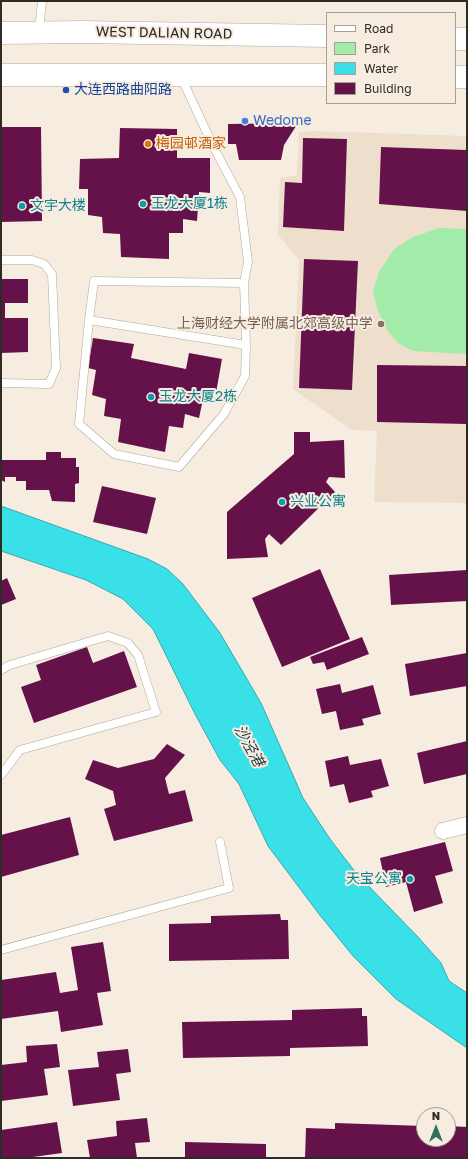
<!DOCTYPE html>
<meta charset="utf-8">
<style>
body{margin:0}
#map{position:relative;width:468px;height:1159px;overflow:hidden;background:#f6ece0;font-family:"Golos Text",sans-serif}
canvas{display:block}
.frame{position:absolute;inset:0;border:2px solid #2e2b26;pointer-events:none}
.legend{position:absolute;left:326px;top:12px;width:130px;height:92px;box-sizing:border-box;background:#f6ece0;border:1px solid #a69f96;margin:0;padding:5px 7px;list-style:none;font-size:12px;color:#2e2b26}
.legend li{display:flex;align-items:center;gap:8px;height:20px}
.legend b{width:20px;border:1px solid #a69f96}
.north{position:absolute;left:416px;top:1107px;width:40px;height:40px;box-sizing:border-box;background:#f6ece0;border:1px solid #a69f96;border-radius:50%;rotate:0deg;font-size:11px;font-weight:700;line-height:16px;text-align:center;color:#2e2b26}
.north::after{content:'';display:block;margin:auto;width:14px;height:18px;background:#346f59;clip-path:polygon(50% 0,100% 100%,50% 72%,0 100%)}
</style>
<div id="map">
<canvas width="468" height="1159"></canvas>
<div class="frame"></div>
<ul class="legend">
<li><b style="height:5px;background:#fff"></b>Road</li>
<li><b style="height:11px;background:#a2eba8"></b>Park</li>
<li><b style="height:11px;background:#3ae0e7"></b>Water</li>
<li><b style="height:11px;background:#65124b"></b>Building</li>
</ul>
<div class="north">N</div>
</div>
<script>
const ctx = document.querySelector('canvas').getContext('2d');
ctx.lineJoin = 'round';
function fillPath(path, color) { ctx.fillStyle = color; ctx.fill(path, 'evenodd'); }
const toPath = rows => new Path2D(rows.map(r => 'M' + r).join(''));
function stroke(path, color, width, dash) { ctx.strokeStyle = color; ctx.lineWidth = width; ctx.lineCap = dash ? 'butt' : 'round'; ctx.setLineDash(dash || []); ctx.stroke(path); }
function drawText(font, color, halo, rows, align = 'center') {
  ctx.font = font + ' "Golos Text","Noto Sans SC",sans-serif'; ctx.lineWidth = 4; ctx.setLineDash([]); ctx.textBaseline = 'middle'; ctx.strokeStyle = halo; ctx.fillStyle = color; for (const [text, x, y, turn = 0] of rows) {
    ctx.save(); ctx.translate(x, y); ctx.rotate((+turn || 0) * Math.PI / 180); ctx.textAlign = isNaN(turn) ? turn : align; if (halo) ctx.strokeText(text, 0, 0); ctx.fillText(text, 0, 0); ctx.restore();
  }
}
const built = toPath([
 [314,131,467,136,467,503,374,502,377,431,352,430,293,389,299,260,278,235,280,178,297,175,299,132]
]);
const green = toPath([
 [439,228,467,229,467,354,413,351,398,343,387,330,378,311,373,291,379,272,394,249,413,237]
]);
const water = toPath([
 [1,506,148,559,167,569,183,584,220,633,261,703,303,798,330,839,356,873,418,937,441,963,449,981,467,993,467,1048,396,999,353,956,319,914,268,846,239,784,220,760,195,714,153,629,123,599,86,580,1,551,1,506]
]);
const building = toPath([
 [298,123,284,145,281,160,239,160,236,144,228,144,228,124],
 [1,127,41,127,42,221,1,222],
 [120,128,177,129,177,158,210,158,210,193,199,192,197,221,183,219,183,233,169,233,169,259,121,257,120,234,103,233,102,217,88,215,88,189,79,189,80,159,119,158],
 [303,138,347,139,344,231,283,227,285,182,302,183],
 [381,147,467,150,467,211,379,204],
 [304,259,358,261,352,390,299,388],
 [1,279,28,279,28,303,5,303,5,318,28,318,28,352,1,353],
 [93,338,134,344,131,358,186,369,189,353,222,359,216,393,205,390,199,418,185,414,183,428,169,426,165,452,118,442,121,419,104,416,106,399,92,395,96,370,88,368],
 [377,365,467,366,467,424,377,422],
 [294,432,310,432,310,442,344,440,345,478,329,477,326,482,335,492,281,545,269,534,265,539,268,557,227,559,227,512,294,454],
 [46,452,61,452,61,458,76,458,76,467,79,467,79,483,75,484,75,502,52,501,49,490,26,490,26,481,16,481,16,477,5,477,5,482,1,480,1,460,46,460],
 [102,486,156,498,147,534,93,522],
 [320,569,350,639,282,667,252,598],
 [467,570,467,601,391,605,389,575],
 [7,578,16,599,1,605,1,581],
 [362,637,369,654,327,670,324,662,313,664,310,657],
 [87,647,93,663,124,651,137,687,34,723,21,687,41,680,36,665],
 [467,653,467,686,410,696,405,664],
 [340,684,342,693,373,685,381,714,362,719,364,725,340,730,336,711,322,714,316,689],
 [467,741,467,774,424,784,417,753],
 [167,744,185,755,165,778,169,794,185,790,193,821,114,841,104,809,116,805,113,791,85,779,93,760,118,768,154,759],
 [348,756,350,765,381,759,389,786,371,791,373,797,349,803,344,784,330,787,325,761],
 [70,817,79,855,1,877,1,835],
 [445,842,453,871,435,876,443,903,414,912,406,882,386,887,380,858],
 [280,914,281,920,288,920,289,959,169,961,169,924,211,923,211,916],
 [103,942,111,991,97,993,103,1025,61,1032,58,1011,1,1019,1,980,56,972,60,993,78,990,71,947],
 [362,1008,362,1016,367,1016,368,1046,290,1048,290,1056,183,1058,182,1022,292,1020,292,1010],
 [57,1044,60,1067,44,1069,48,1095,1,1101,1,1065,27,1062,26,1046],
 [128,1049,131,1072,116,1074,120,1100,73,1106,68,1070,99,1067,97,1052],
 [147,1118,150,1142,135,1143,137,1158,90,1158,87,1140,117,1136,116,1121],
 [57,1122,62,1153,26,1158,1,1158,1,1130],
 [335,1123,424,1126,424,1139,448,1139,448,1126,467,1127,467,1158,305,1158,306,1128,335,1129],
 [185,1142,266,1144,266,1158,185,1158]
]);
const service = toPath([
 [39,31,42,1],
 [181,77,214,148,240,197,248,262,244,283,94,281,89,320,246,345,244,283],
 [1,260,32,260,44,264,52,274,56,368,49,384,1,383],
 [89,320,79,424,114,454,179,467,224,414,245,376,246,345],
 [1,670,10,665,108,636,128,643,138,655,156,712,20,750,1,775],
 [1,950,229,888,220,842]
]);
const minor = toPath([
 [443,831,467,825]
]);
const primary = toPath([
 [1,33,83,32,327,36],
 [455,39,467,39],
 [1,75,327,75],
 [455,77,467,77]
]);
const markers = [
 [66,90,4,"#1a4fb4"],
 [245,121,4,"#3f7fe0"],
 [148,144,4,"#e8710a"],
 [143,204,4,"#0f9aa8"],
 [22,206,4,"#0f9aa8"],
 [381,324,4,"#8d6e63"],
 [151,397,4,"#0f9aa8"],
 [282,502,4,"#0f9aa8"],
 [410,879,4,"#0f9aa8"]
];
const streetNames = [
 ["WEST DALIAN ROAD",164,33,1]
];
const transitNames = [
 ["大连西路曲阳路",74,90]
];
const shopNames = [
 ["Wedome",253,121]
];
const foodNames = [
 ["梅园邨酒家",156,144]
];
const cultureNames = [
 ["玉龙大厦1栋",151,204],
 ["文宇大楼",30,206],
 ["玉龙大厦2栋",159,397],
 ["兴业公寓",290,502],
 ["天宝公寓",402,879,"right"]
];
const educationNames = [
 ["上海财经大学附属北郊高级中学",373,324]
];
const waterNames = [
 ["沙泾港",249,746,61]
];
fillPath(built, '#eddfcc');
fillPath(green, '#a2eba8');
fillPath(water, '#3ae0e7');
stroke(water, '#36aaad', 1);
fillPath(building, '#65124b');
stroke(service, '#b0a79c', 9);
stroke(minor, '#b0a79c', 17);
stroke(primary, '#b0a79c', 23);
stroke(service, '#fff', 8);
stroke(minor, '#fff', 16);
stroke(primary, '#fff', 22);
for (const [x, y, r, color] of markers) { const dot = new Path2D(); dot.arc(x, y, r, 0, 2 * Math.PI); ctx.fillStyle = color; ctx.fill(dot); stroke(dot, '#f6ece0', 1.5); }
drawText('14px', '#2e2b26', '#f6ece0', streetNames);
drawText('14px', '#164399', '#f6ece0', transitNames, 'left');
drawText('14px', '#366cbe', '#f6ece0', shopNames, 'left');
drawText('14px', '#c56008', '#f6ece0', foodNames, 'left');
drawText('14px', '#0d838f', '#f6ece0', cultureNames, 'left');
drawText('14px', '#785e54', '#f6ece0', educationNames, 'right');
drawText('italic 15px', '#243e3f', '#f6ece0', waterNames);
</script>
